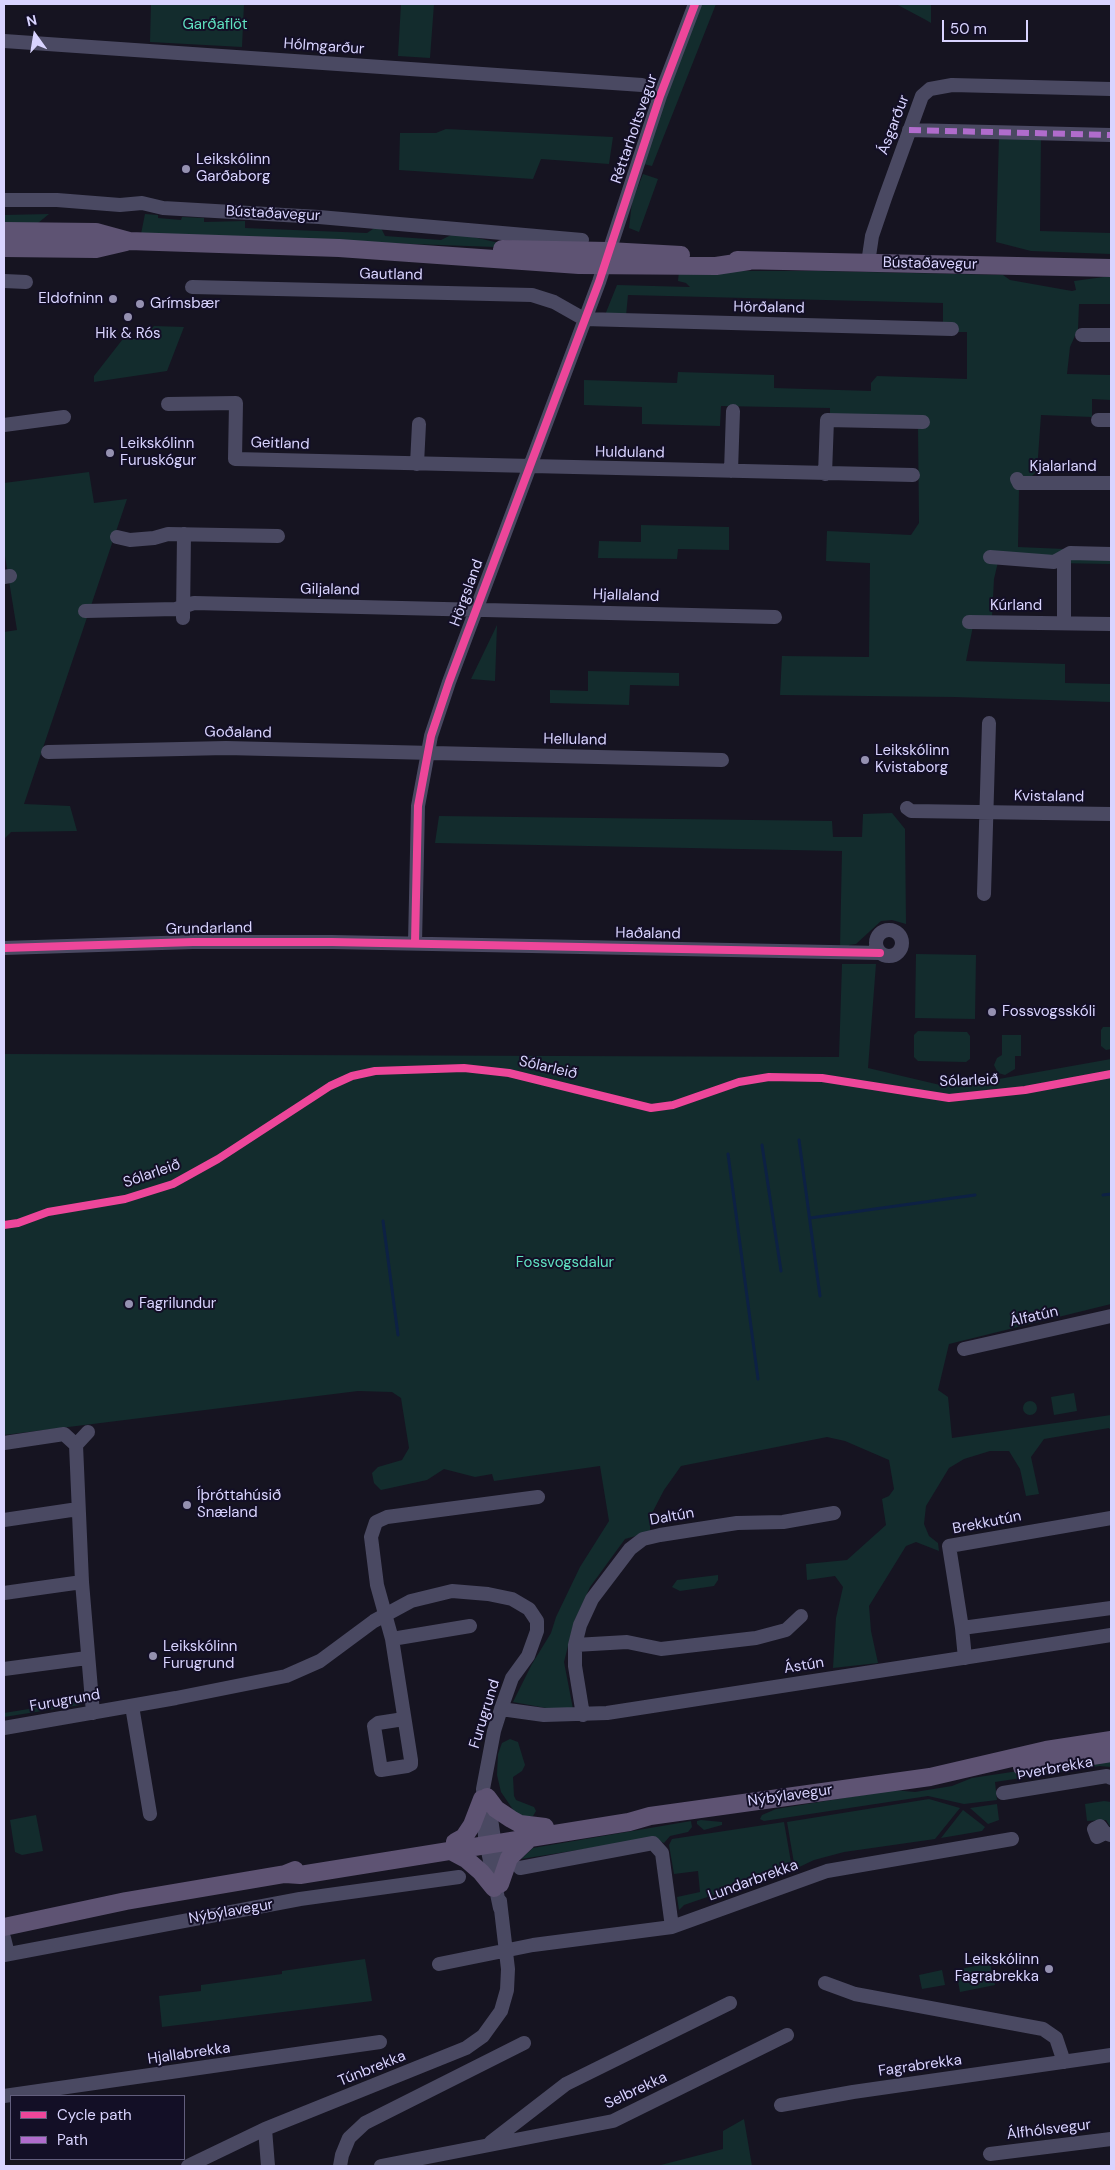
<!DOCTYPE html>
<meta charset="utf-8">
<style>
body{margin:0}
#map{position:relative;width:1115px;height:2170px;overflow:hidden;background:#161421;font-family:"DM Sans",sans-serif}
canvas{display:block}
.frame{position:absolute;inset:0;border:5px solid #d9d4ff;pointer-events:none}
.legend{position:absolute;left:10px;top:2095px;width:175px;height:65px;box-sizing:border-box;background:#130f26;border:1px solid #625e7d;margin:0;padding:6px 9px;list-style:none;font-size:15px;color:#d9d4ff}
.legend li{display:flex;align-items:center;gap:10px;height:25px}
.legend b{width:25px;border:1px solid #625e7d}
.north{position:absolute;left:10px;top:10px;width:50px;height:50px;-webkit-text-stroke:4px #130f26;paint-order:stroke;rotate:347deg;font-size:14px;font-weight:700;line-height:20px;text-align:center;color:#d9d4ff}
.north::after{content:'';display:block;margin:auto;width:18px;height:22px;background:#d9d4ff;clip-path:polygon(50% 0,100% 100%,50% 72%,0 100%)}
.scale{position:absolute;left:942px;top:20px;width:86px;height:22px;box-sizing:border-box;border:2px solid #d9d4ff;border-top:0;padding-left:6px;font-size:15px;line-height:18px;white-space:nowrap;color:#d9d4ff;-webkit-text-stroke:4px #130f26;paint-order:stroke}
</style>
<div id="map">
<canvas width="1115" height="2170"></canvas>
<div class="frame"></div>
<ul class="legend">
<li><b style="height:6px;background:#ed469a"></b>Cycle path</li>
<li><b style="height:6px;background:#b06ccc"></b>Path</li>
</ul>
<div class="north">N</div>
<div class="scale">50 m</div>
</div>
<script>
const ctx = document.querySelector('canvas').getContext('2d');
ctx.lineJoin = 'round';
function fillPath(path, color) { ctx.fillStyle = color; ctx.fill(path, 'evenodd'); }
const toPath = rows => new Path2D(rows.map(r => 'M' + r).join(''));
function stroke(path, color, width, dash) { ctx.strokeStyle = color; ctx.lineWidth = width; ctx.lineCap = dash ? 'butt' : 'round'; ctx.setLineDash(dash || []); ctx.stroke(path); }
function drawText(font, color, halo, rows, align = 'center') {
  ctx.font = font + ' "DM Sans",sans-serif'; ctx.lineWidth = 4; ctx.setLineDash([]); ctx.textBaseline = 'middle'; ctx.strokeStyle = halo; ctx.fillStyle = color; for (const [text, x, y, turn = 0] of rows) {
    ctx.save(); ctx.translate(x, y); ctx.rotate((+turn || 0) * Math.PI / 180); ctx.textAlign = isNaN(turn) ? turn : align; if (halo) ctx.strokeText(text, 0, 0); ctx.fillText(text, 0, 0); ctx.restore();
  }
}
const green = toPath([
 [151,4,244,4,242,47,150,42],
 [401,4,434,4,430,58,398,56],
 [701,4,716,4,652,166,643,164,643,156],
 [896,4,931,4,931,23,926,20],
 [446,129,613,137,609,164,541,159,533,179,399,170,400,133,436,133],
 [999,136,1041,137,1040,231,1111,233,1111,254,1031,251,996,242],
 [643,174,658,179,639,232,629,228,632,202],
 [49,214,38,223,4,224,4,215],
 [145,214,158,215,158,218,181,220,182,217,204,218,204,222,245,221,245,228,367,233,376,227,381,228,385,236,441,240,455,233,522,248,141,234],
 [679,271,821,271,1003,275,1010,280,1072,291,1076,290,1074,281,1111,276,1111,304,1079,304,1078,329,1070,347,1067,374,1111,375,1111,400,1092,399,1092,417,1041,415,1037,471,1019,489,1018,547,1111,551,1111,564,998,562,994,579,992,617,975,616,966,661,1065,664,1065,683,1111,684,1111,702,954,697,780,695,782,656,869,657,870,563,826,561,827,531,911,535,919,523,918,426,830,423,830,408,721,406,720,426,642,424,642,407,584,405,584,380,677,383,678,372,774,375,774,388,871,391,871,383,877,376,967,379,967,332,943,332,943,303,628,295,626,316,605,315,617,285,690,287,686,283,678,281],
 [154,326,184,327,167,371,94,382,94,376,126,335,134,339,143,338],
 [89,472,94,503,127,499,24,804,70,806,77,831,11,832,4,839,4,632,17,630,4,550,4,483],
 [641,525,729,527,729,550,678,549,677,559,598,558,599,541,641,542],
 [497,625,495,681,471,679],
 [588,671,679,673,679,686,630,685,629,705,550,703,550,690,588,691],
 [892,813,905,829,906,924,892,920,881,921,856,944,849,945,849,948,840,948,842,851,435,843,439,816,832,821,833,837,862,837,863,814],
 [916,954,976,955,975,1019,915,1018],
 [842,964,876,964,868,1068,940,1085,982,1082,1111,1059,1111,1304,949,1344,938,1390,948,1397,952,1438,1111,1415,1111,1431,1109,1428,1044,1439,1031,1457,1039,1494,1026,1496,1020,1469,1009,1451,990,1451,964,1459,949,1468,926,1506,924,1524,929,1536,938,1543,939,1551,916,1542,906,1546,869,1606,871,1631,878,1663,833,1668,836,1618,843,1587,835,1576,807,1580,806,1564,847,1560,886,1525,882,1499,889,1496,894,1489,889,1460,845,1441,827,1437,681,1466,664,1490,650,1517,650,1532,625,1539,590,1587,574,1622,564,1662,573,1709,546,1708,513,1702,532,1664,551,1633,556,1617,580,1567,609,1521,600,1466,494,1481,492,1474,475,1477,444,1469,427,1480,381,1490,374,1483,372,1473,378,1467,402,1460,409,1448,401,1398,392,1392,358,1391,4,1435,4,1054,839,1057],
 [1103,1027,1111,1027,1111,1049,1106,1050,1101,1046,1101,1030],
 [918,1031,967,1032,970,1036,970,1059,966,1062,918,1061,914,1057,914,1035],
 [1002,1035,1021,1035,1021,1056,1015,1056,1015,1069,1005,1075,998,1073,994,1065,997,1058,1002,1055],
 [1074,1393,1077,1411,1054,1415,1051,1397],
 '1023 1408a7 7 0 1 1 14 0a7 7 0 1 1-14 0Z',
 [718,1575,718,1580,714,1586,680,1591,672,1587,677,1580],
 [84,1700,80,1705,4,1717,4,1713],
 [510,1739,518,1742,525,1765,522,1771,513,1777,514,1796,516,1800,534,1807,536,1811,533,1816,524,1817,516,1814,501,1792,497,1775,498,1754,502,1743],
 [1111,1757,1111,1767,1100,1766,995,1782,997,1800,964,1804,928,1796,764,1821,760,1819,762,1815,776,1809,894,1790,915,1792,952,1786,972,1778],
 [929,1799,960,1808,935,1839,844,1852,814,1860,795,1869,787,1822],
 [1104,1801,1111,1802,1111,1828,1106,1820,1087,1821,1085,1804],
 [997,1804,999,1820,988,1824,970,1808],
 [963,1810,985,1827,982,1831,941,1838],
 [36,1815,43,1851,22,1855,15,1852,10,1820],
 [701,1820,722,1822,722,1825,704,1830,697,1824,697,1821],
 [691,1821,692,1827,688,1832,670,1836,664,1843,654,1838,521,1859,533,1848],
 [784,1822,792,1868,684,1905,679,1910,677,1897,700,1892,698,1871,674,1874,669,1845,672,1839],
 [365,1959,372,2001,162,2027,159,1996,201,1991,201,1985,282,1974,282,1971],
 [990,1963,995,1985,960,1992,956,1970],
 [942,1970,945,1985,922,1989,919,1975],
 [744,2119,752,2166,657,2166,723,2149,723,2131]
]);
const stream = toPath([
 [799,1140,820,1296],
 [762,1145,781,1271],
 [728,1154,758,1379],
 [1103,1195,1111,1194],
 [810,1218,975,1195],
 [383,1221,398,1335]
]);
const minor = toPath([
 [4,41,642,85],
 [909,130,1111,135],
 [4,200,57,200,120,205,142,203,163,208,319,217,582,240],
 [868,263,872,236,885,198,922,96,930,89,952,85,1111,89],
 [4,281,26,282],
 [192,287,532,295,554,302,584,319,952,329],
 [1082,335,1111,335],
 [168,404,236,403,235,459,913,475],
 [1098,420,1111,420],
 [4,425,64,417],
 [417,464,419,424],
 [731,471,733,411],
 [825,474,827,420,923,422],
 [1017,479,1019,483,1111,483],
 [117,537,130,540,154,538,168,534,278,536],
 [990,557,1054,562,1070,553,1111,554],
 [1064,557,1064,622],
 [4,577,10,576],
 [85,611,176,609,194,603,775,617],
 [183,618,184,534],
 [969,622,1111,624],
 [48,752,226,748,722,760],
 [907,808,911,811,1111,814],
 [984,894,989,723],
 '876 943a13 13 0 1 1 26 0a13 13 0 1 1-26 0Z',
 [415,943,418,806,431,736,449,682,599,282,660,96,695,4],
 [4,948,193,942,332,942,880,953],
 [964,1349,1111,1316],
 [4,1443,64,1434,76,1445],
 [4,1520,78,1509],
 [82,1582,76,1445,88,1432],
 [4,1593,82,1582,93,1713],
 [962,1628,1111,1608],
 [392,1639,470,1626],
 [575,1645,627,1642,661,1649,756,1638,786,1630,801,1616],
 [965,1658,962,1628,949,1546,1111,1518],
 [4,1669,87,1658],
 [132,1706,150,1814],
 [501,1709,544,1715,607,1713,1111,1635],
 [583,1715,575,1666,575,1645,580,1625,592,1599,630,1549,643,1539,660,1535,737,1523,783,1522,834,1513],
 [404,1719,378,1723,374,1726,381,1770,407,1766,411,1764,411,1760,392,1639,377,1585,371,1537,376,1522,387,1517,538,1497],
 [4,1728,176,1698,286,1676,320,1661,374,1621,411,1601,452,1591,488,1594,512,1599,529,1609,537,1621,537,1631,528,1656,512,1678,501,1709,494,1731,483,1789,485,1837,500,1908],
 [1003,1793,1107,1776,1111,1778],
 [490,1812,499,1872],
 [1105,1833,1097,1837,1094,1829,1100,1826,1105,1833,1111,1835],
 [520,1868,653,1843,662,1853,672,1927],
 [4,1938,8,1954],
 [4,1955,300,1899,459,1877],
 [439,1964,533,1945,672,1927,827,1871,1012,1839],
 [825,1983,855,1994,1043,2029,1056,2038,1064,2062],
 [4,2096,380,2042],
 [781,2105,853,2092,1111,2055],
 [265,2129,268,2166],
 [491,2142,566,2084,730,2003],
 [990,2154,1111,2139],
 [188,2166,265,2129,466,2048,483,2036,501,2011,507,1990,508,1969,500,1901],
 [340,2166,342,2155,349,2138,365,2123,524,2043],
 [381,2166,613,2121,787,2035]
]);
const major = toPath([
 [4,231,96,232,129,241,339,248,579,265,716,266,749,261],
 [4,248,96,249,126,242],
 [502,249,608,251,681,255],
 [737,260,1111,268],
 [1022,1767,1111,1753],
 [487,1797,496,1809,511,1819,520,1824,545,1827],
 [455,1842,464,1837,472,1825,482,1799],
 [451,1851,466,1859,481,1872,494,1888],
 [285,1874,300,1875,629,1822,650,1816,930,1777,1046,1750,1111,1740],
 [500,1884,509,1858,530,1838],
 [4,1927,126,1901,285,1874,295,1870]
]);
const quiet = toPath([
 [909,130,1111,135]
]);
const cycleway = toPath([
 [415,943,418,806,431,736,449,682,599,282,660,96,695,4],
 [4,948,193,942,332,942,880,953],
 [4,1225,18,1223,48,1212,125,1199,173,1184,218,1159,330,1086,352,1076,375,1071,464,1068,509,1073,651,1108,673,1105,739,1082,769,1077,822,1078,949,1098,1025,1090,1111,1074]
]);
const markers = [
 [186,169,5,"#9591b1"],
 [113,299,5,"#9591b1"],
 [140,304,5,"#9591b1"],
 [128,317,5,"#9591b1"],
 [110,453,5,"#9591b1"],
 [865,760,5,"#9591b1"],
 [992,1012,5,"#9591b1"],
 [129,1304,5,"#9591b1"],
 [187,1505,5,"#9591b1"],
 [153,1656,5,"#9591b1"],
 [1049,1969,5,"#9591b1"]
];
const parkNames = [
 ["Garðaflöt",215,25],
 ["Fossvogsdalur",565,1263]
];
const streetNames = [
 ["Hólmgarður",324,47,4],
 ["Ásgarður",894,125,-69],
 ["Réttarholtsvegur",635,129,-71],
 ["Bústaðavegur",273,214,3],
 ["Bústaðavegur",930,264,1],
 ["Gautland",391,275,1],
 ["Hörðaland",769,308,1],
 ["Geitland",280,444,2],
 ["Hulduland",630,453,1],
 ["Kjalarland",1063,467],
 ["Giljaland",330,590,1],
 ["Hörgsland",467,593,-70],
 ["Hjallaland",626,596,2],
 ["Kúrland",1016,606],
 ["Goðaland",238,733,1],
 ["Helluland",575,740,1],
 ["Kvistaland",1049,797,1],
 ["Grundarland",209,929,-1],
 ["Haðaland",648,934,1],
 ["Sólarleið",548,1068,13],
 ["Sólarleið",969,1081,-2],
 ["Sólarleið",152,1174,-19],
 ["Álfatún",1034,1317,-13],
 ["Daltún",672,1517,-10],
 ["Brekkutún",987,1523,-11],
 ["Ástún",804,1666,-9],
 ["Furugrund",65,1701,-10],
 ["Furugrund",485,1714,-73],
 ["Þverbrekka",1055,1769,-10],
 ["Nýbýlavegur",790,1796,-8],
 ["Lundarbrekka",753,1881,-20],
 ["Nýbýlavegur",231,1912,-10],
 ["Hjallabrekka",189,2054,-8],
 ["Fagrabrekka",920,2066,-8],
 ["Túnbrekka",372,2069,-22],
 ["Selbrekka",636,2091,-25],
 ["Álfhólsvegur",1049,2130,-7]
];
const poiNames = [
 ["Leikskólinn",196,160],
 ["Garðaborg",196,177],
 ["Eldofninn",103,299,"right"],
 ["Grímsbær",150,304],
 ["Hik & Rós",128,334,"center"],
 ["Leikskólinn",120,444],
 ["Furuskógur",120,461],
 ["Leikskólinn",875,751],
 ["Kvistaborg",875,768],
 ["Fossvogsskóli",1002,1012],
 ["Fagrilundur",139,1304],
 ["Íþróttahúsið",197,1496],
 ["Snæland",197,1513],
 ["Leikskólinn",163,1647],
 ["Furugrund",163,1664],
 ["Leikskólinn",1039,1960,"right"],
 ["Fagrabrekka",1039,1977,"right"]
];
fillPath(green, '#132c2d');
stroke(stream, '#0d2144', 3);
stroke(minor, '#4a4962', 14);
stroke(major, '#5e5373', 18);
stroke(quiet, '#b06ccc', 6, [12, 6]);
stroke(cycleway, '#ed469a', 8);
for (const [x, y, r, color] of markers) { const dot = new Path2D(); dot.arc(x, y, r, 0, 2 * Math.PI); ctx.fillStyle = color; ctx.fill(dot); stroke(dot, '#130f26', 2); }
drawText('15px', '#5fe0c0', '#130f26', parkNames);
drawText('15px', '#d9d4ff', '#130f26', streetNames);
drawText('15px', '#d9d4ff', '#130f26', poiNames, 'left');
</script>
